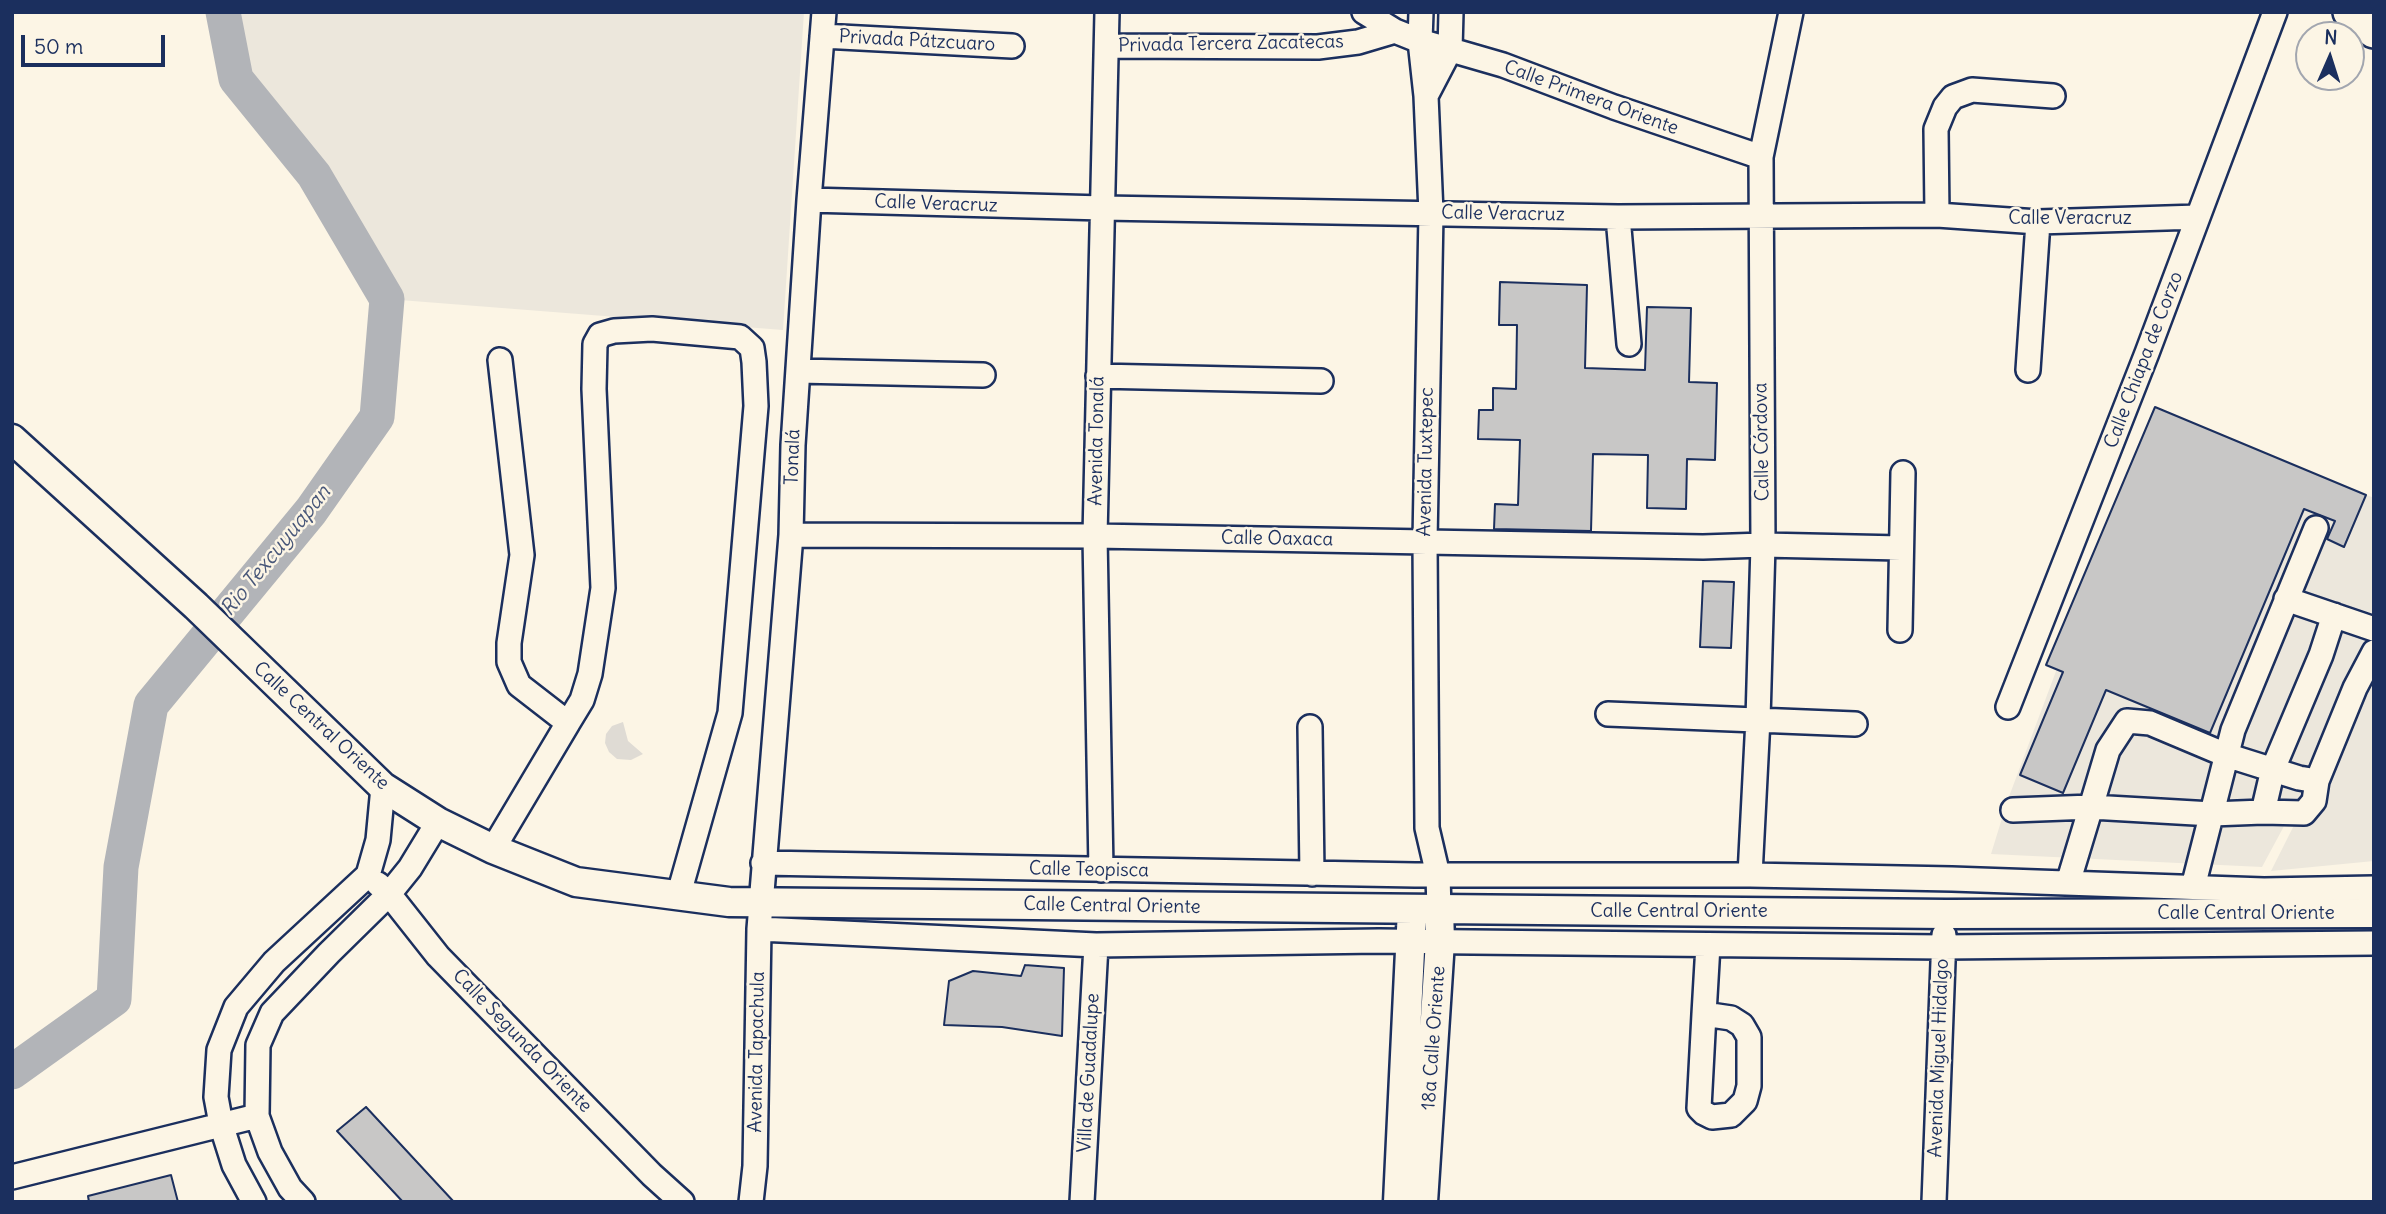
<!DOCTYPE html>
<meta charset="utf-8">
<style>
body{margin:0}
#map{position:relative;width:2386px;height:1214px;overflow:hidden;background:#fcf5e5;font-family:Delius,sans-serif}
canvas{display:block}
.frame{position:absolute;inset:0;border:14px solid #1b2f5e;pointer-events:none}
.north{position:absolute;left:2295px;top:21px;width:70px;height:70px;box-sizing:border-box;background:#fcf5e5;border:2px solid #a2a6af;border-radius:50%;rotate:3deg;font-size:19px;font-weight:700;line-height:28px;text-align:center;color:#1b2f5e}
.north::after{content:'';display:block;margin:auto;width:24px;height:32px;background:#1b2f5e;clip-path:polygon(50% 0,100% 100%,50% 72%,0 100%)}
.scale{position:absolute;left:21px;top:35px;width:144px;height:32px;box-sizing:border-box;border:4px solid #1b2f5e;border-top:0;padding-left:9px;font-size:21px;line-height:24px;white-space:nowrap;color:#1b2f5e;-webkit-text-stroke:5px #fcf5e5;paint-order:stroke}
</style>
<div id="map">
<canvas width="2386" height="1214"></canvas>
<div class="frame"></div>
<div class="north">N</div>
<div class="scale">50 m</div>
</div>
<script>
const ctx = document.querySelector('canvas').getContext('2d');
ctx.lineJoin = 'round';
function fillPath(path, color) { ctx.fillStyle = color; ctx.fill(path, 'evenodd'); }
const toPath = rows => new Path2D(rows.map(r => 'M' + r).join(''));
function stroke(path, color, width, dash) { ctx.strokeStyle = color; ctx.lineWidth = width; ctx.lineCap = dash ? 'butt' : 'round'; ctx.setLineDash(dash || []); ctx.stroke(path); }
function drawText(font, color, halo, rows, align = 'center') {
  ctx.font = font + ' Delius,sans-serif'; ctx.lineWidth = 5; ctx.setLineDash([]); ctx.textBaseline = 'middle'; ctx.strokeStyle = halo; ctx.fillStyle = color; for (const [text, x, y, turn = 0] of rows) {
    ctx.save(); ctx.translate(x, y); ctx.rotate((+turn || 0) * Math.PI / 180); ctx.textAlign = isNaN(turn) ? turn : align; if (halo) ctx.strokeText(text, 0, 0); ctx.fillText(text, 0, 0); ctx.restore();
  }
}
const built = toPath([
 [223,12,804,12,783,330,387,299,314,175,236,79],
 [2155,407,2374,498,2374,659,2262,867,1991,854,2007,802],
 [2374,666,2374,861,2271,871]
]);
const green = toPath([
 [623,722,628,741,643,754,631,760,617,759,609,752,605,743,606,734,612,726]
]);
const river = toPath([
 [12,1072,114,999,121,867,151,705,311,511,377,417,387,299,314,175,236,79,223,12]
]);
const building = toPath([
 [1500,282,1587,285,1585,368,1645,370,1647,307,1691,308,1689,382,1717,383,1715,460,1687,459,1686,509,1647,508,1648,455,1593,454,1591,531,1494,529,1495,504,1518,505,1520,440,1478,439,1479,410,1493,410,1493,388,1516,389,1517,325,1499,325,1500,282],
 [2155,407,2366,495,2344,547,2327,539,2335,521,2304,509,2210,733,2106,690,2063,793,2020,775,2063,672,2046,665,2155,407],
 [1703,581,1734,582,1731,648,1700,647,1703,581],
 [1025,965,1064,968,1062,1036,1002,1027,944,1025,949,981,973,971,1021,976,1025,965],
 [366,1107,454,1202,403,1202,337,1131,366,1107],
 [171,1175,178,1202,89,1202,88,1196,171,1175]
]);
const minor = toPath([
 [1364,12,1395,31,1420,41,1503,65,1614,107,1761,157],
 [1421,12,1420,41,1426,96,1431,213,1425,541,1427,828,1438,875,1439,910],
 [822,36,1012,46],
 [1107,46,1318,47,1358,42,1395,31],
 [1426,96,1450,50,1451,12],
 [809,200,1103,208,1618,217,1937,215,2038,222,2198,217],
 [1937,215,1936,129,1945,107,1953,97,1972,90,2053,96],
 [1618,217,1629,344],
 [2028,370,2038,222],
 [798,371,983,375],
 [1098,376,1321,381],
 [791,535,1095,536,1703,547,1763,545,1901,548],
 [2286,599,2374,629],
 [1900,630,1903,473],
 [2008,707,2147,353,2275,12],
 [1608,714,1855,724],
 [568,723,582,700,590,674,603,588,594,389,595,344,600,335,614,331,652,329,740,337,752,348,754,362,756,406,730,713,678,897],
 [1310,727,1312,874],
 [2317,781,2355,688,2374,652],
 [2013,810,2091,807,2212,814,2263,812,2304,813,2314,801,2317,781,2299,778,2226,755,2150,723,2127,721,2108,750,2091,807,2068,883],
 [2263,812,2273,769,2321,655,2334,615],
 [493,849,568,723,519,685,509,662,509,643,522,555,500,360],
 [763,863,1415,875,1750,875,1952,879,2264,890,2374,888],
 [1101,870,1095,536,1107,12],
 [1750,875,1758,719,1763,545,1761,157,1791,12],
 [378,884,389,894,438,956,652,1175,682,1202],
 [2193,887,2233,730,2316,528],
 [759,929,1096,945,1379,941,1942,947,2374,943],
 [1704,1014,1731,1018,1742,1025,1749,1037,1749,1086,1745,1101,1731,1115,1712,1117,1704,1113,1699,1108,1704,1014,1708,945],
 [12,1177,257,1116],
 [254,1202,234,1165,221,1124,216,1097,219,1050,236,1007,274,962,368,875,378,840,383,787],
 [303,1202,290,1188,270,1152,257,1116,258,1045,272,1013,329,953,389,894,410,868,438,822],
 [751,1202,755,1166,759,929,791,535,793,445,809,200,824,12],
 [1082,1202,1096,945],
 [1934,1202,1944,935]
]);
const major = toPath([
 [12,439,196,606,383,787,438,822,493,849,576,882,729,902,1946,914,2374,913],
 [1398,1202,1412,909],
 [1423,1202,1440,941,1439,910]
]);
const highway = toPath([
 [2350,12,2374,31]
]);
const streetNames = [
 ["Privada Pátzcuaro",917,41,3],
 ["Privada Tercera Zacatecas",1231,44,-1],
 ["Calle Primera Oriente",1591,98,20],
 ["Calle Veracruz",936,204,2],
 ["Calle Veracruz",1503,214,1],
 ["Calle Veracruz",2070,219],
 ["Calle Chiapa de Corzo",2144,360,-69],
 ["Avenida Tonalá",1097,441,-89],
 ["Calle Córdova",1762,442,-91],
 ["Tonalá",793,457,-88],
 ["Avenida Tuxtepec",1426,462,-89],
 ["Calle Oaxaca",1277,539,1],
 ["Calle Central Oriente",321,726,43],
 ["Calle Teopisca",1089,870,1],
 ["Calle Central Oriente",1112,906,1],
 ["Calle Central Oriente",1679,912],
 ["Calle Central Oriente",2246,914],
 ["18a Calle Oriente",1434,1038,-86],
 ["Calle Segunda Oriente",522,1041,46],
 ["Avenida Tapachula",757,1052,-89],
 ["Avenida Miguel Hidalgo",1939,1058,-88],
 ["Villa de Guadalupe",1089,1073,-87]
];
const waterNames = [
 ["Rio Texcuyuapan",276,551,-51]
];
fillPath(built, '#ece7dc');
fillPath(green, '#dfdbd4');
stroke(river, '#b2b4b8', 35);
fillPath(building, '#c8c7c6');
stroke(building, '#1b2f5e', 2);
stroke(minor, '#1b2f5e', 28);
stroke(major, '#1b2f5e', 33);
stroke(highway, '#1b2f5e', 38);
stroke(minor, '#fcf5e5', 23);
stroke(major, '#fcf5e5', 28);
stroke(highway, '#fcf5e5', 33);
drawText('19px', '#1b2f5e', '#fcf5e5', streetNames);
drawText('italic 21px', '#485779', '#fcf5e5', waterNames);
</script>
